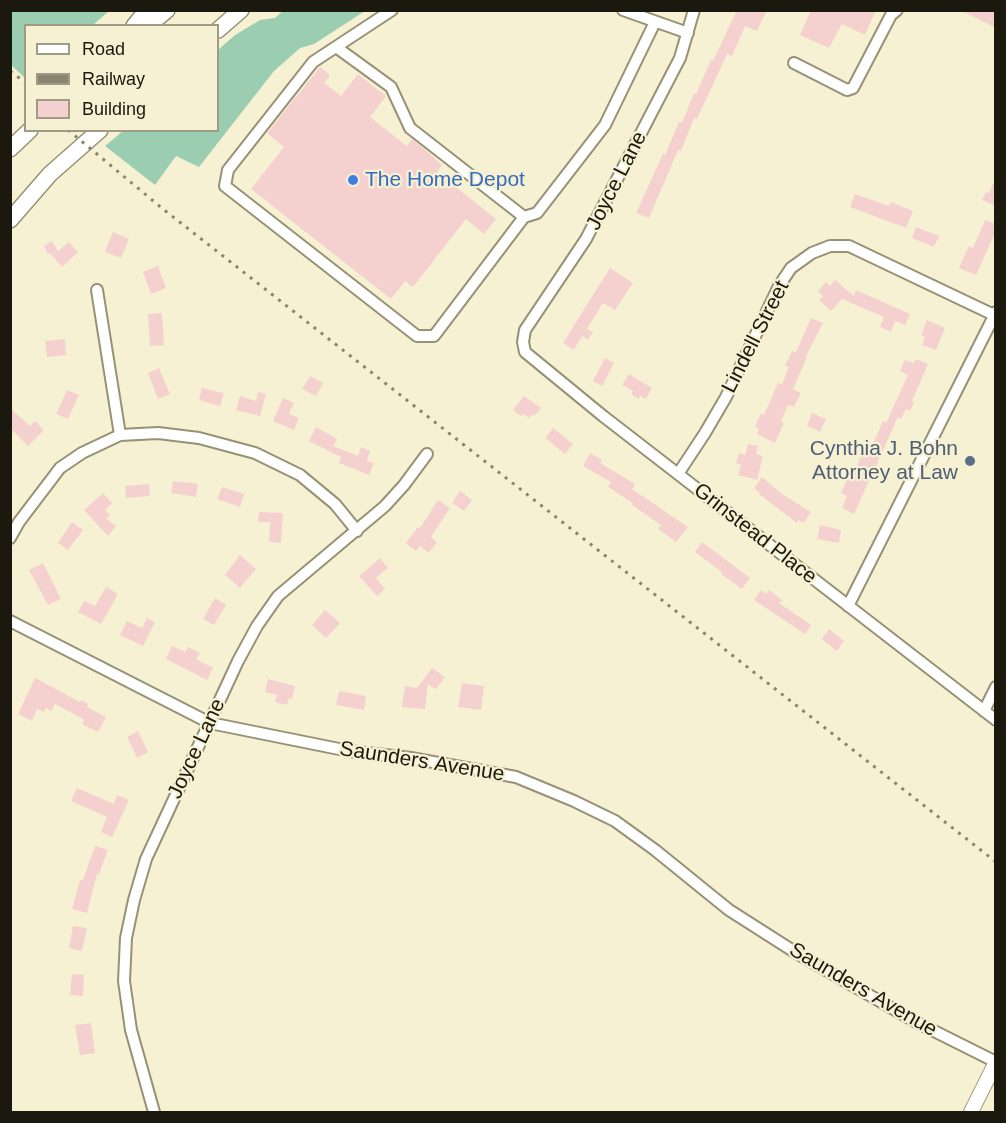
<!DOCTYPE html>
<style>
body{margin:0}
#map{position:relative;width:1006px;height:1123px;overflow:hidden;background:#f7f1d3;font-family:Arial,sans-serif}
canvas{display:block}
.frame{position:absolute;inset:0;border:12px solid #1b190e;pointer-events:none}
.legend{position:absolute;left:24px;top:24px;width:195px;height:108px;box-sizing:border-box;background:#f7f1d3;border:2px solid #9f9b84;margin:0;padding:8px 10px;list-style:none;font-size:18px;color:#1b190e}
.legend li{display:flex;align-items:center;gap:12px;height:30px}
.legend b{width:30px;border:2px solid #9f9b84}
</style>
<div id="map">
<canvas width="1006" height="1123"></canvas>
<div class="frame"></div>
<ul class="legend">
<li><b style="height:8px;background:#fff"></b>Road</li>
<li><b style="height:8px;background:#898570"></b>Railway</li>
<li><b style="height:16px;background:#f4d1cf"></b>Building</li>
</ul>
</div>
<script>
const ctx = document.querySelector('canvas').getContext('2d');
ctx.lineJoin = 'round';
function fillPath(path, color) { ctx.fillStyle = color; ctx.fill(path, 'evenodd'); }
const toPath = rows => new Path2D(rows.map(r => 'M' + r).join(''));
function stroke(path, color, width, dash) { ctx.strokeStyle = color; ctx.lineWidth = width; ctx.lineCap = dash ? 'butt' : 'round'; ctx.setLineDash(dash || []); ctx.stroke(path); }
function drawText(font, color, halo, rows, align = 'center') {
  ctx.font = font + ' Arial,sans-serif'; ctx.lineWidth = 4.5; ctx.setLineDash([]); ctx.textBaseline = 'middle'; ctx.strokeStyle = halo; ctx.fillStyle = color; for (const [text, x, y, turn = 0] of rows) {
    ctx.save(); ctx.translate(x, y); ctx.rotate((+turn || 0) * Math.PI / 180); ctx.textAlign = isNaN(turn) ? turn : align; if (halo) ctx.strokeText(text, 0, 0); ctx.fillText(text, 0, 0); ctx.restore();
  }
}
const forest = toPath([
 [284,10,365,11,314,44,300,48,274,71,199,167,176,156,155,185,105,146,123,131,218,130,218,50,235,35,260,20,275,18],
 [10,11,11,10,109,11,93,25,26,26,25,78,11,65]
]);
const building = toPath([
 [737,10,767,10,757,31,745,26,732,56,727,54,697,119,694,118,681,151,678,150,649,218,636,213,663,154,665,155,679,122,682,123,694,93,696,94,711,60,713,61],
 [811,10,876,10,865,35,842,24,829,48,800,35],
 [960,10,996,10,996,28],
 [320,67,330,75,324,83,341,96,358,74,386,96,370,117,407,146,412,139,422,147,442,165,437,172,496,219,484,234,466,219,413,287,405,281,391,299,251,189,284,147,267,133],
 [996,177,996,206,982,200,986,192,989,193],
 [855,194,889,206,891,202,913,211,906,228,850,207],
 [985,220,996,224,996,231,976,275,959,268,969,246,973,248],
 [916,227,939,236,934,247,912,238],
 [113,232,129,239,121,258,105,252],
 [52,241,58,251,69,242,78,252,62,267,50,253,48,254,44,246],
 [158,266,166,288,151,294,143,272],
 [610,268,633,283,615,310,603,303,587,329,593,332,588,340,582,336,574,350,563,343],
 [835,280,854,296,856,290,910,314,905,325,895,321,891,332,880,327,884,317,842,299,831,311,819,300,823,296,818,291,826,282,830,286],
 [162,313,164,345,150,346,148,314],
 [811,318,823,323,806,356,807,357,793,389,801,393,794,407,788,405,781,422,784,423,775,443,757,434,759,429,755,427,761,413,764,415,778,383,782,384,789,367,785,366,792,351,796,352],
 [927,320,945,328,936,350,922,345,925,337,921,335],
 [65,339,66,355,47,357,45,341],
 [605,358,614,363,602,386,593,381],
 [916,359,928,364,912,401,914,402,910,411,906,409,901,419,898,417,854,514,842,508,847,496,841,493,848,477,852,479,861,456,867,458,883,421,886,423,908,375,900,371,905,360,914,363],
 [159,368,170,394,158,399,148,373],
 [629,374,652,388,646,399,640,396,638,399,631,394,633,391,622,385],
 [310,376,323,383,316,396,302,389],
 [202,388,224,393,220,406,199,400],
 [67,390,79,395,68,419,56,414],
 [258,392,266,394,260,416,236,410,240,396,256,401],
 [524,396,541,408,535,416,533,414,529,418,523,414,521,416,513,410],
 [283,398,294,403,289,414,299,418,294,430,273,421],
 [10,408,30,426,35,421,44,430,28,446,10,428],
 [812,413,826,419,820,432,807,426],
 [316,427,337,439,333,446,358,456,361,447,370,451,367,461,374,463,369,475,339,463,341,457,309,441],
 [553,428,573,444,565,454,545,438],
 [748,444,758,446,756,454,763,456,757,480,738,475,741,465,736,463,739,453,745,455],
 [590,453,602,460,600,463,635,484,632,489,688,527,676,542,658,529,661,525,632,505,633,503,608,487,611,482,583,466],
 [762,477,782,494,811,512,804,523,798,520,797,523,759,494,760,493,754,488],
 [173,481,198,484,196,497,171,493],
 [149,484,150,496,126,498,125,486],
 [222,487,244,494,240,507,217,499],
 [460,491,472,500,464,511,452,503],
 [103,493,112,503,105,510,110,515,106,519,116,526,108,536,84,510],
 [438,500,450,508,431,537,437,542,429,553,420,546,416,551,406,543,418,527,420,528],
 [259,512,283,513,281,543,269,542,270,522,258,522],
 [72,522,83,530,68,550,58,543],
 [820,525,841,530,839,543,817,539],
 [702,542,750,578,742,589,721,574,722,572,695,552],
 [240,555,256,569,240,588,225,575],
 [380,558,388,568,376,578,385,589,377,596,359,576],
 [43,563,61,599,48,605,29,570],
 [106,587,118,594,101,624,78,612,84,601,95,606],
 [761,590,766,594,769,590,782,600,779,603,811,625,805,634,754,600],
 [215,598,226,605,214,625,203,619],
 [325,610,340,623,326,638,312,625],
 [147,618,155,622,143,646,120,635,127,621,142,628],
 [829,629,844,641,837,651,822,639],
 [172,646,185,652,188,647,200,653,196,659,213,668,207,680,166,659],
 [432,668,445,677,436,689,428,684,425,709,402,707,405,686,417,688],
 [35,678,80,702,81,700,88,704,87,707,106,717,98,732,82,724,84,720,74,714,55,704,51,711,46,708,44,712,37,709,32,721,18,714],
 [268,679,295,686,292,699,289,698,287,705,275,702,277,695,265,692],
 [462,683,484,686,481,710,458,707],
 [339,691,366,696,364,710,336,705],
 [138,731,148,752,137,758,127,737],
 [77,788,114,804,117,795,129,800,112,837,101,832,107,817,71,801],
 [95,846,108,850,99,874,97,874,87,913,72,909,80,880,83,880],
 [73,926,87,928,82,951,69,948],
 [72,974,84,975,83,996,70,995],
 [91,1023,95,1053,80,1055,75,1025]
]);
const minor = toPath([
 [392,10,313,62,228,170,225,186,417,336,434,336,524,217,537,213,605,125,655,22],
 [623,10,688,33],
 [694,10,680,58,586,239,525,330,523,342,525,352,603,416,996,720],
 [336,47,391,87,410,128,524,217],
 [794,63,847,90,853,88,891,15,897,10],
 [97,290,120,435],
 [678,474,705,433,726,397,779,286,791,268,812,253,830,246,849,246,994,315],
 [10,538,19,522,60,468,82,453,120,435,158,433,199,438,255,453,300,475,335,504,357,531],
 [848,606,996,312],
 [10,621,210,723,349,751,411,758,516,777,574,801,615,821,655,850,729,910,798,954,916,1022,996,1062],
 [984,711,996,687],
 [154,1112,131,1030,124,981,126,938,134,900,146,859,238,661,257,626,278,596,385,506,404,485,427,454]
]);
const major = toPath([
 [971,1112,996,1062]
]);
const highway = toPath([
 [134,26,147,10],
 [148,26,167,10],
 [218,30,241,10],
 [10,149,30,130],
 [10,220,50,174,100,130]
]);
const rail = toPath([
 [10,71,26,83],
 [68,130,163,209,996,862]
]);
const markers = [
 [353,180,6,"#3f7fe0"],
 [970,461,6,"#5c6f8a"]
];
const shopNames = [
 ["The Home Depot",365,180]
];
const streetNames = [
 ["Joyce Lane",617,181,-63],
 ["Lindell Street",756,337,-63],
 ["Grinstead Place",755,534,38],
 ["Joyce Lane",197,749,-65],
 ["Saunders Avenue",422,762,9],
 ["Saunders Avenue",863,990,30]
];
const serviceNames = [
 ["Cynthia J. Bohn",958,449],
 ["Attorney at Law",958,473]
];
fillPath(forest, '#9bcdb0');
fillPath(building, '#f4d1cf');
stroke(minor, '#979176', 14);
stroke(major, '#979176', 16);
stroke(highway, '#979176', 18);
stroke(minor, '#fff', 10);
stroke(major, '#fff', 14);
stroke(highway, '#fff', 15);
stroke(rail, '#898570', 3, [3, 6]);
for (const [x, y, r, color] of markers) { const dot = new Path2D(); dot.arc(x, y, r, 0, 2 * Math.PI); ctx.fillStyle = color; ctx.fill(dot); stroke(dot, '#f7f1d3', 2); }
drawText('21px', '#366cbe', '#f7f1d3', shopNames, 'left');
drawText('21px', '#1b190e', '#f7f1d3', streetNames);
drawText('21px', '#4e5e75', '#f7f1d3', serviceNames, 'right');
</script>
